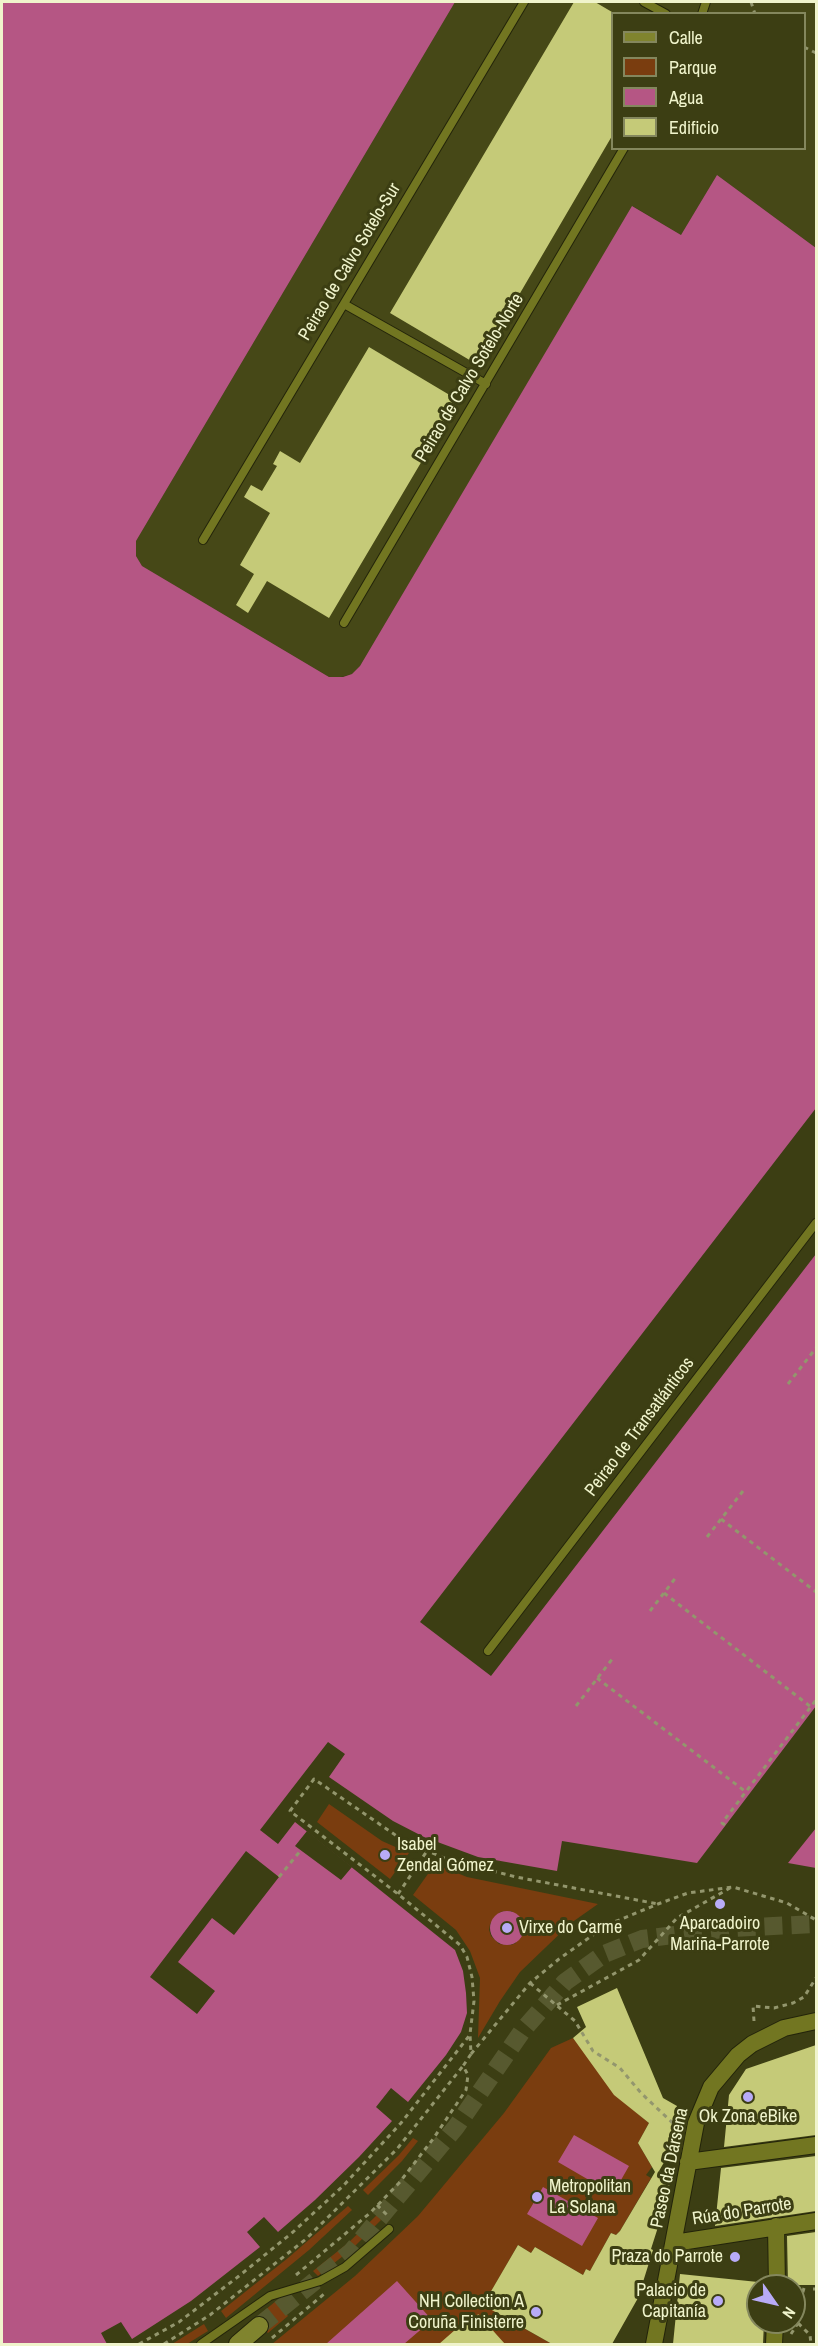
<!DOCTYPE html>
<meta charset="utf-8">
<style>
body{margin:0}
#map{position:relative;width:818px;height:2346px;overflow:hidden;background:#3c3e13;font-family:"Archivo Narrow",sans-serif}
canvas{display:block}
.frame{position:absolute;inset:0;border:3px solid #f0f4cc;pointer-events:none}
.legend{position:absolute;left:611px;top:12px;width:195px;height:138px;box-sizing:border-box;background:#3c3e13;border:2px solid #84875d;margin:0;padding:8px 10px;list-style:none;font-size:18px;color:#f0f4cc}
.legend li{display:flex;align-items:center;gap:12px;height:30px}
.legend b{width:30px;border:2px solid #84875d}
.north{position:absolute;left:746px;top:2274px;width:60px;height:60px;box-sizing:border-box;background:#3c3e13;border:2px solid #84875d;border-radius:50%;rotate:124deg;font-size:16px;font-weight:700;line-height:24px;text-align:center;color:#f0f4cc}
.north::after{content:'';display:block;margin:auto;width:21px;height:27px;background:#b8abf7;clip-path:polygon(50% 0,100% 100%,50% 72%,0 100%)}
</style>
<div id="map">
<canvas width="818" height="2346"></canvas>
<div class="frame"></div>
<ul class="legend">
<li><b style="height:8px;background:#80842e"></b>Calle</li>
<li><b style="height:16px;background:#7a3d0f"></b>Parque</li>
<li><b style="height:16px;background:#b55684"></b>Agua</li>
<li><b style="height:16px;background:#c5ca78"></b>Edificio</li>
</ul>
<div class="north">N</div>
</div>
<script>
const ctx = document.querySelector('canvas').getContext('2d');
ctx.lineJoin = 'round';
function fillPath(path, color) { ctx.fillStyle = color; ctx.fill(path, 'evenodd'); }
const toPath = rows => new Path2D(rows.map(r => 'M' + r).join(''));
function stroke(path, color, width, dash) { ctx.strokeStyle = color; ctx.lineWidth = width; ctx.lineCap = dash ? 'butt' : 'round'; ctx.setLineDash(dash || []); ctx.stroke(path); }
function drawText(font, color, halo, rows, align = 'center') {
  ctx.font = font + ' "Archivo Narrow",sans-serif'; ctx.lineWidth = 6; ctx.setLineDash([]); ctx.textBaseline = 'middle'; ctx.strokeStyle = halo; ctx.fillStyle = color; for (const [text, x, y, turn = 0] of rows) {
    ctx.save(); ctx.translate(x, y); ctx.rotate((+turn || 0) * Math.PI / 180); ctx.textAlign = isNaN(turn) ? turn : align; if (halo) ctx.strokeText(text, 0, 0); ctx.fillText(text, 0, 0); ctx.restore();
  }
}
const built = toPath([
 [455,2,816,2,816,248,717,175,681,235,633,206,360,666,352,674,336,678,329,677,142,566,136,556,136,541],
 [612,14,804,14,804,148,612,148]
]);
const green = toPath([
 [329,1804,382,1841,409,1853,390,1879,317,1822],
 [435,1864,467,1877,598,1904,571,1923,520,1972,500,2001,478,2038,480,1978,470,1951,456,1930,413,1895],
 [506,1911,512,1911,516,1943,511,1945,499,1944,491,1936,489,1930,490,1924,500,1912],
 [573,2038,625,2103,649,2123,638,2143,652,2167,646,2175,651,2178,620,2231,616,2235,611,2233,590,2271,586,2269,583,2275,535,2247,531,2253,518,2245,485,2302,498,2314,552,2344,272,2344,355,2276,418,2216,504,2113,551,2048],
 [413,2138,418,2141,402,2161,368,2195,363,2190,399,2155],
 [348,2206,352,2210,309,2250,226,2318,221,2311,288,2258],
 [377,2215,381,2220,353,2248,318,2276,313,2271,348,2243],
 [276,2301,288,2316,268,2333,254,2319],
 [204,2324,208,2331,187,2344,172,2344]
]);
const water = toPath([
 [2,2,455,2,136,541,136,556,142,566,329,677,343,677,352,674,360,666,632,206,681,235,717,175,816,248,816,1108,420,1622,491,1676,816,1254,816,1706,697,1863,562,1841,557,1871,478,1857,424,1837,393,1821,329,1777,345,1754,328,1742,260,1830,278,1844,295,1822,455,1950,463,1971,466,1993,467,2013,461,2032,446,2055,408,2102,391,2088,376,2107,392,2121,359,2157,315,2200,278,2232,264,2217,247,2232,260,2247,191,2301,132,2339,121,2322,101,2333,107,2344,2,2344],
 [816,1828,816,1868,788,1863],
 '490 1928a17 17 0 1 1 34 0a17 17 0 1 1-34 0Z',
 [574,2135,629,2166,613,2194,558,2162],
 [543,2187,598,2218,582,2246,527,2214],
 [397,2281,432,2320,404,2344,326,2344]
]);
const pier = toPath([
 [307,1831,352,1867,341,1880,295,1846],
 [246,1851,279,1877,234,1935,212,1918,178,1962,215,1991,197,2014,150,1977]
]);
const building = toPath([
 [574,2,595,2,612,12,612,136,478,365,390,313],
 [369,347,458,400,329,618,267,581,248,613,236,605,254,574,240,565,270,513,244,497,251,485,262,491,277,466,273,464,280,451,300,463],
 [617,1988,663,2098,677,2106,673,2121,671,2141,674,2145,659,2171,671,2177,666,2202,651,2249,653,2250,638,2298,612,2344,552,2344,483,2305,518,2245,531,2253,535,2247,583,2275,586,2269,590,2271,611,2233,616,2235,620,2231,655,2172,638,2143,649,2123,614,2095,573,2038,586,2027,577,2007],
 [816,2045,816,2135,724,2147,729,2095,746,2069],
 [816,2156,816,2211,715,2226,721,2168],
 [816,2232,816,2285,788,2285,787,2236],
 [680,2274,758,2282,758,2322,764,2322,763,2344,673,2344],
 [478,2314,505,2344,439,2344,472,2315,476,2318]
]);
const secondaryTunnel = toPath([
 [259,2326,351,2252,456,2127,523,2030,565,1982,604,1954,642,1939,731,1928,816,1924]
]);
const path = toPath([
 [751,2,755,14],
 [804,47,816,53],
 [788,1384,816,1348],
 [721,1519,816,1592],
 [707,1537,743,1491],
 [664,1593,811,1707],
 [650,1611,677,1576],
 [597,1678,746,1792],
 [576,1706,613,1658],
 [725,1825,722,1823,816,1700],
 [279,1877,301,1850],
 [398,1894,427,1851],
 [530,1983,575,2021,593,2051,620,2068,641,2093,679,2129],
 [557,2005,639,1960,677,1918,730,1888],
 [754,2021,753,2006,774,2008,793,2003,804,1997,816,1978],
 [471,2054,530,1983,559,1959,607,1925,658,1904,688,1893,733,1887,787,1903,816,1920],
 [377,2205,389,2217],
 [296,2275,370,2213,399,2183,433,2139,466,2090,468,2075,463,2066,471,2054,470,2034,474,2001,472,1977,467,1957,460,1945,398,1894,290,1811,314,1779,404,1841,447,1859,516,1877,658,1904],
 [804,2288,798,2310,798,2323,810,2335,811,2344],
 [813,2289,816,2289],
 [791,2334,798,2323],
 [272,2338,324,2294],
 [139,2344,179,2322,239,2276,293,2232,343,2186,401,2123,469,2036],
 [164,2344,210,2315,306,2239,397,2149,463,2066]
]);
const lane = toPath([
 [644,2,666,14],
 [702,14,706,2],
 [344,304,486,384],
 [203,540,524,2],
 [344,623,624,148],
 [488,1651,816,1223],
 [201,2344,270,2296,320,2281,345,2267,389,2229]
]);
const street = toPath([
 [688,2162,816,2145],
 [776,2226,777,2286],
 [674,2243,816,2221],
 [654,2344,696,2123,711,2087,738,2055,752,2044,784,2028,816,2021],
 [774,2344,775,2322]
]);
const secondary = toPath([
 [238,2344,259,2326]
]);
const markers = [
 [385,1855,6,"#b8abf7"],
 [720,1904,6,"#b8abf7"],
 [507,1928,6,"#b8abf7"],
 [748,2097,6,"#b8abf7"],
 [537,2197,6,"#b8abf7"],
 [735,2257,6,"#b8abf7"],
 [718,2301,6,"#b8abf7"],
 [536,2312,6,"#b8abf7"]
];
const streetNames = [
 ["Peirao de Calvo Sotelo-Sur",350,262,-59],
 ["Peirao de Calvo Sotelo-Norte",470,378,-59],
 ["Peirao de Transatlánticos",640,1427,-53],
 ["Paseo da Dársena",670,2168,-78],
 ["Rúa do Parrote",742,2212,-9]
];
const poiNames = [
 ["Isabel",397,1845],
 ["Zendal Gómez",397,1866],
 ["Aparcadoiro",720,1924,"center"],
 ["Mariña-Parrote",720,1945,"center"],
 ["Virxe do Carme",519,1928],
 ["Ok Zona eBike",748,2117,"center"],
 ["Metropolitan",549,2187],
 ["La Solana",549,2208],
 ["Praza do Parrote",723,2257,"right"],
 ["Palacio de",706,2291,"right"],
 ["Capitanía",706,2312,"right"],
 ["NH Collection A",524,2302,"right"],
 ["Coruña Finisterre",524,2323,"right"]
];
fillPath(built, '#464817');
fillPath(green, '#7a3d0f');
fillPath(water, '#b55684');
fillPath(pier, '#3c3e13');
fillPath(building, '#c5ca78');
stroke(secondaryTunnel, '#57592f', 18, [18, 9]);
stroke(lane, '#23240a', 10);
stroke(street, '#23240a', 18);
stroke(secondary, '#23240a', 20);
stroke(path, '#93966d', 3, [4.5, 4.5]);
stroke(lane, '#727621', 8);
stroke(street, '#727621', 16);
stroke(secondary, '#80842e', 18);
for (const [x, y, r, color] of markers) { const dot = new Path2D(); dot.arc(x, y, r, 0, 2 * Math.PI); ctx.fillStyle = color; ctx.fill(dot); stroke(dot, '#3c3e13', 2); }
drawText('18px', '#f0f4cc', '#3c3e13', streetNames);
drawText('18px', '#f0f4cc', '#3c3e13', poiNames, 'left');
</script>
